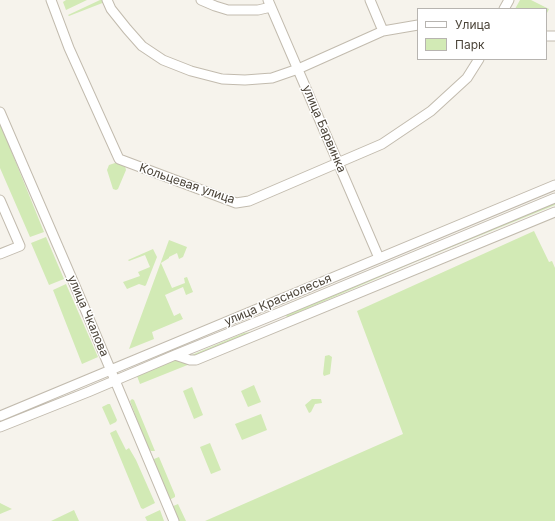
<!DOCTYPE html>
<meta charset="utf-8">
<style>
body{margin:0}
#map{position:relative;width:555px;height:521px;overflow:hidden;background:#f6f3ec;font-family:Inter,sans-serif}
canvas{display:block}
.legend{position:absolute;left:417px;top:8px;width:130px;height:52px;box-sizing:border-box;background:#fff;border:1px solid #b7b4b0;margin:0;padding:5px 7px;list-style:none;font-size:12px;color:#4b4439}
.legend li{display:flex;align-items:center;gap:8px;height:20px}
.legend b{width:20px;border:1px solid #b7b4b0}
</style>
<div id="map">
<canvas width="555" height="521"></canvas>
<ul class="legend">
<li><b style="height:5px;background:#fff"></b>Улица</li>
<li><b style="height:11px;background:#d2eab5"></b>Парк</li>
</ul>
</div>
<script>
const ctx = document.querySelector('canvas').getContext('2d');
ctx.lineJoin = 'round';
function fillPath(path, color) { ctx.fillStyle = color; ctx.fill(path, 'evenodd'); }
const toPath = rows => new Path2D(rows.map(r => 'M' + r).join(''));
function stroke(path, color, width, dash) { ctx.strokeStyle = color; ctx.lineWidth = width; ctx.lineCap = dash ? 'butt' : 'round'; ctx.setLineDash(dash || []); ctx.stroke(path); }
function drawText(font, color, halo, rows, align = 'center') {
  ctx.font = font + ' Inter,sans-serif'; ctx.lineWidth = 3; ctx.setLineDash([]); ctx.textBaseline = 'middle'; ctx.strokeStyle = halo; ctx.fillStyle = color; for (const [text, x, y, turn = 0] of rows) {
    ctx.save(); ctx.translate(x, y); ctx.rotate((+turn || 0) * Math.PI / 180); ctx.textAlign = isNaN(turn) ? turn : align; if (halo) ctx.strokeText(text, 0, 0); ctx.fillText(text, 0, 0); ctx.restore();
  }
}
const green = toPath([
 [66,0,87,0,66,10,63,2],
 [100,0,104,0,105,2,69,16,68,15],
 [520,0,531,0,549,9,546,15,546,9,515,9],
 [0,123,44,232,30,237,0,168],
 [118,162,125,166,126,170,118,189,116,190,113,189,107,170,109,165],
 [555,202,555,205,415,262,299,312,297,316,288,320,286,315,414,260],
 [534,231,549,262,552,261,555,268,555,521,205,521,403,434,357,311],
 [46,237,64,279,49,285,31,243],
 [169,240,187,247,183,257,179,259,177,253,169,257,169,258,161,263,172,288,185,283,184,278,187,277,193,292,186,295,183,287,165,295,174,316,180,313,183,319,152,332,154,339,129,349],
 [153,249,157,257,146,285,145,286,139,284,127,289,123,282,140,276,138,272,150,267,145,255,129,261,128,260],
 [66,284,98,357,82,364,53,290],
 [257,331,197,358,187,357,244,333],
 [329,355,332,357,330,374,324,376,323,374,325,356],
 [173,361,181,361,190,364,140,384,137,376],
 [254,385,261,402,248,407,241,391],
 [192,387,203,415,194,419,183,391],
 [132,399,134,400,155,451,151,451,148,449,130,401],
 [312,399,321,399,322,403,315,404,311,412,309,413,305,405],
 [108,404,110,404,117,420,116,422,110,425,102,407],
 [261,414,267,430,242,440,235,424],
 [116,430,126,450,129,448,136,460,155,503,143,509,141,508,110,433],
 [210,443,221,470,211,474,200,447],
 [159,457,175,495,175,497,169,500,153,461,154,459],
 [0,503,12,509,0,514],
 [178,504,186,521,177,521,171,507],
 [74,510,79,521,51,521],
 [160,510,164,521,147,521,145,517]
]);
const minor = toPath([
 [51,0,69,48,119,159,236,203,249,201,382,144,431,111,467,78,479,59],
 [107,0,111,9,127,29,142,46,163,60,191,71,222,79,245,80,272,78,298,69,383,31,418,25],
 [201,0,215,6,228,10,258,10,271,7],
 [268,0,379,258],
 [370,0,383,31],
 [504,9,509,0],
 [546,36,555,36],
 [0,112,85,309,174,521],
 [0,200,20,246,0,254],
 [175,355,190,360,196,360,555,212],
 [0,416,555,185],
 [0,427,88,392,175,355,276,314,555,198]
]);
const streetNames = [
 ["улица Барвинка",324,129,67],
 ["Кольцевая улица",187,184,19],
 ["улица Краснолесья",278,300,-23],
 ["улица Чкалова",88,316,67]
];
fillPath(green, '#d2eab5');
stroke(minor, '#c2bbae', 11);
stroke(minor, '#fff', 9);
drawText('12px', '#4b4439', '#fff', streetNames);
</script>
